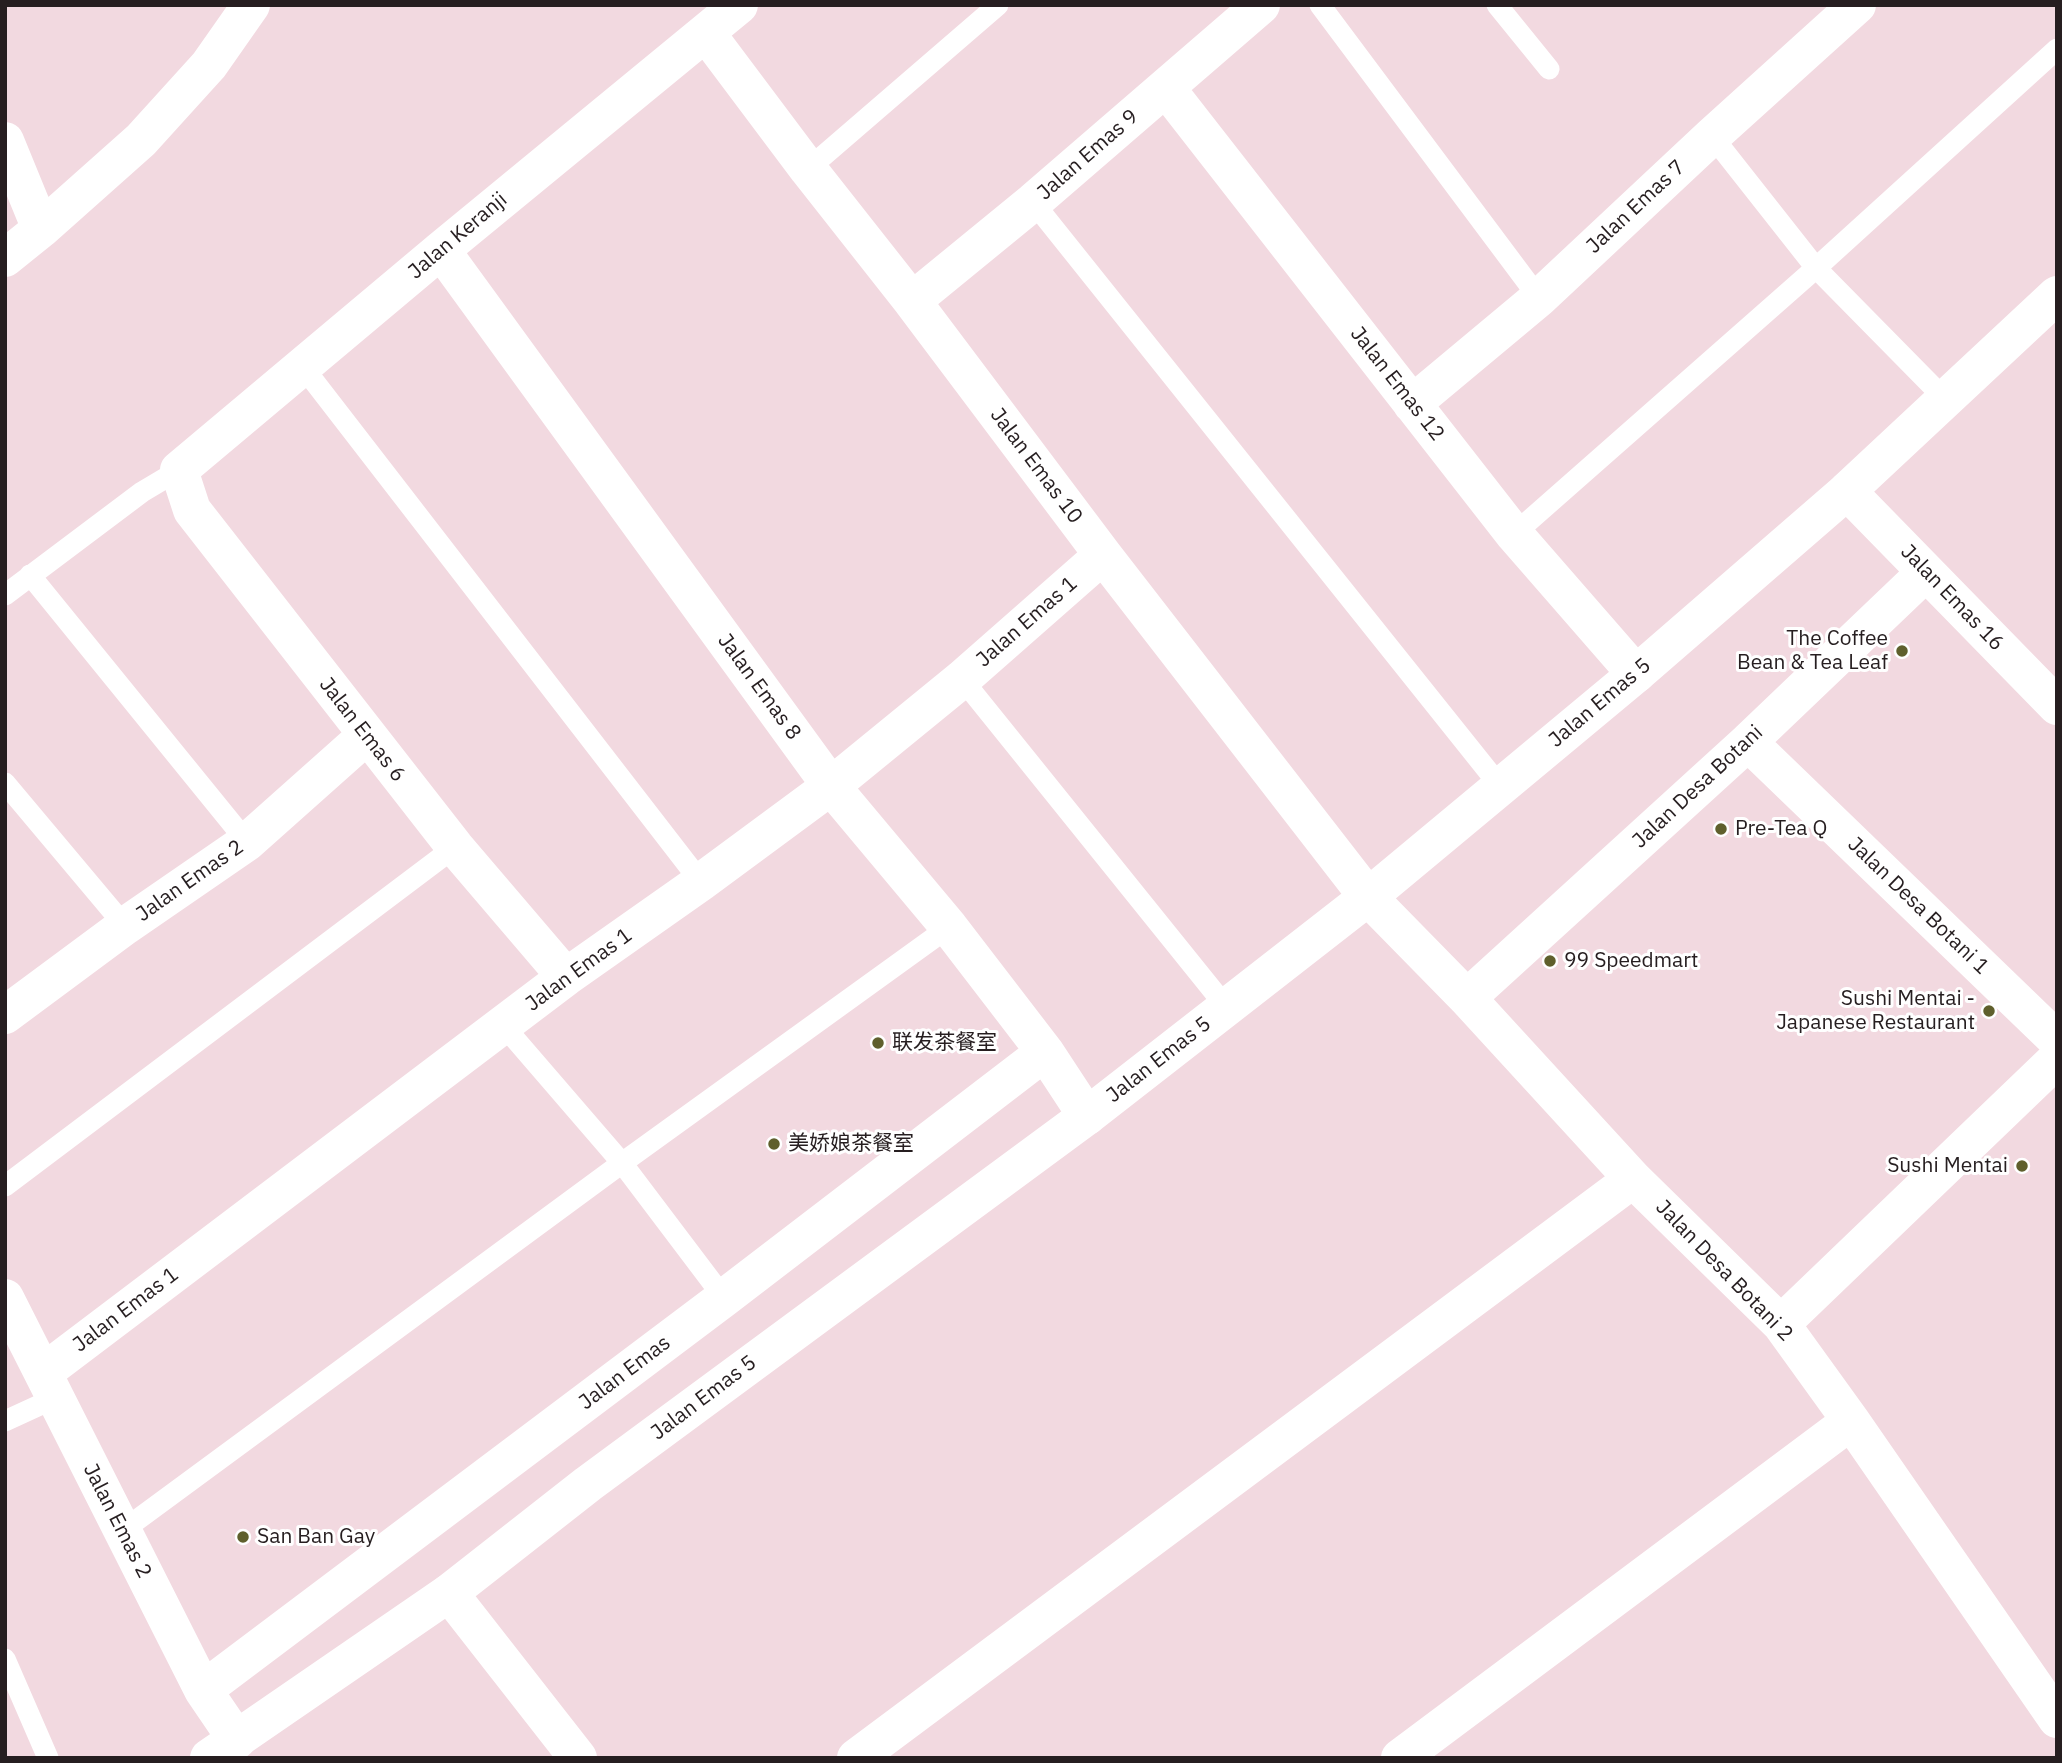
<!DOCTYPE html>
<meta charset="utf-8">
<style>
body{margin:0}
#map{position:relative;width:2062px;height:1763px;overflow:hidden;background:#f2d9e0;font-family:"IBM Plex Sans",sans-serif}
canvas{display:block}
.frame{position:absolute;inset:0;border:7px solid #261e20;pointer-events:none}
</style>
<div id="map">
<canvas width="2062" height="1763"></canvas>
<div class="frame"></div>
</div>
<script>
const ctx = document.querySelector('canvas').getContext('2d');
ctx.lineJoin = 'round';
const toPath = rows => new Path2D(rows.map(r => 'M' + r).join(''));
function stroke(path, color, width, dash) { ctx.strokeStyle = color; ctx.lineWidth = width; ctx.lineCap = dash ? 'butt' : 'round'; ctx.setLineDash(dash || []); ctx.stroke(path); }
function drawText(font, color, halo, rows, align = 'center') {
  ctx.font = font + ' "IBM Plex Sans","Noto Sans SC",sans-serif'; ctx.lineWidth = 6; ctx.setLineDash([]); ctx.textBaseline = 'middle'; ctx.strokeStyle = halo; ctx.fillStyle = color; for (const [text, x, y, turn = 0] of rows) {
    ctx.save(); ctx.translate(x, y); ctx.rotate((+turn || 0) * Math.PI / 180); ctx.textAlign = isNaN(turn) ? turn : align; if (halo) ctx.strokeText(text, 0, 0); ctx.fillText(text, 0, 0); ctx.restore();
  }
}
const service = toPath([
 [1320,5,1539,298],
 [1497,5,1549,69],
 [1712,136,1816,268,1945,399],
 [808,169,998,5],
 [1033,202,1500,786],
 [303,367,701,882],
 [1514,534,1816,268,2057,49],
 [30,575,247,842],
 [5,595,142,492,179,470],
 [962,679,1227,1008],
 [5,783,125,926],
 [503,1025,622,1163,724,1298],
 [5,1186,455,847],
 [5,1421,55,1398],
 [122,1531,622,1163,949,927],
 [5,1659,48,1758]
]);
const minor = toPath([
 [706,33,808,169,912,301,1103,555,1368,897,1467,998,1633,1179,1781,1324,1851,1421,2057,1719],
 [1166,88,1514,534,1636,674],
 [5,141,41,229],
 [441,250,831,786,949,927,1045,1052,1087,1116],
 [5,258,41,229,141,140,209,65,251,5],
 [912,301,1033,202,1261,5],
 [1412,404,1539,298,1712,136,1857,5],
 [1847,491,2057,706],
 [1748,742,2057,1040],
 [566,977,455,847,192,510,179,470,441,250,739,5],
 [1467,998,1748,742,1926,572],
 [5,1015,125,926,247,842,366,736],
 [5,1298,203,1690,237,1740],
 [1781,1324,2057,1059],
 [44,1372,566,977,701,882,831,786,962,679,1103,555],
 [449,1593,578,1758],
 [203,1690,724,1298,1045,1052],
 [856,1758,1633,1179],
 [1400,1758,1851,1421]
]);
const tertiary = toPath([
 [209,1758,449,1593,588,1484,1087,1116,1368,897,1636,674,1847,491,2057,295]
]);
const markers = [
 [1902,651,7,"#5f5f2c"],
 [1721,829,7,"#5f5f2c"],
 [1550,961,7,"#5f5f2c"],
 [1989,1011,7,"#5f5f2c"],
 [878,1043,7,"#5f5f2c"],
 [774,1144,7,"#5f5f2c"],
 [2022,1166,7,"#5f5f2c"],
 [243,1537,7,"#5f5f2c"]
];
const streetNames = [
 ["Jalan Emas 9",1088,155,-41],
 ["Jalan Emas 7",1636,207,-43],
 ["Jalan Keranji",458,236,-40],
 ["Jalan Emas 12",1397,384,52],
 ["Jalan Emas 10",1036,466,53],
 ["Jalan Emas 16",1952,598,46],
 ["Jalan Emas 1",1027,622,-41],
 ["Jalan Emas 8",759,687,54],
 ["Jalan Emas 5",1600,703,-40],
 ["Jalan Emas 6",362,730,52],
 ["Jalan Desa Botani",1698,787,-43],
 ["Jalan Emas 2",190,881,-35],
 ["Jalan Desa Botani 1",1918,906,44],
 ["Jalan Emas 1",579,970,-36],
 ["Jalan Emas 5",1159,1060,-38],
 ["Jalan Desa Botani 2",1724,1271,46],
 ["Jalan Emas 1",126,1310,-37],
 ["Jalan Emas",625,1373,-37],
 ["Jalan Emas 5",704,1398,-37],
 ["Jalan Emas 2",117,1521,63]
];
const poiNames = [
 ["The Coffee",1888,639,"right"],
 ["Bean & Tea Leaf",1888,663,"right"],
 ["Pre-Tea Q",1735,829],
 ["99 Speedmart",1564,961],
 ["Sushi Mentai -",1975,999,"right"],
 ["Japanese Restaurant",1975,1023,"right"],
 ["联发茶餐室",892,1043],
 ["美娇娘茶餐室",788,1144],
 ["Sushi Mentai",2008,1166,"right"],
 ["San Ban Gay",257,1537]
];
stroke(service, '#fff', 21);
stroke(minor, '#fff', 38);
stroke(tertiary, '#fff', 38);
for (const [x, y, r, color] of markers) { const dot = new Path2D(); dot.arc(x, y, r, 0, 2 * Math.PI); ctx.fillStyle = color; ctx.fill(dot); stroke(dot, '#fff', 2.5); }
drawText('21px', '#261e20', '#fff', streetNames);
drawText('21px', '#261e20', '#fff', poiNames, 'left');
</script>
